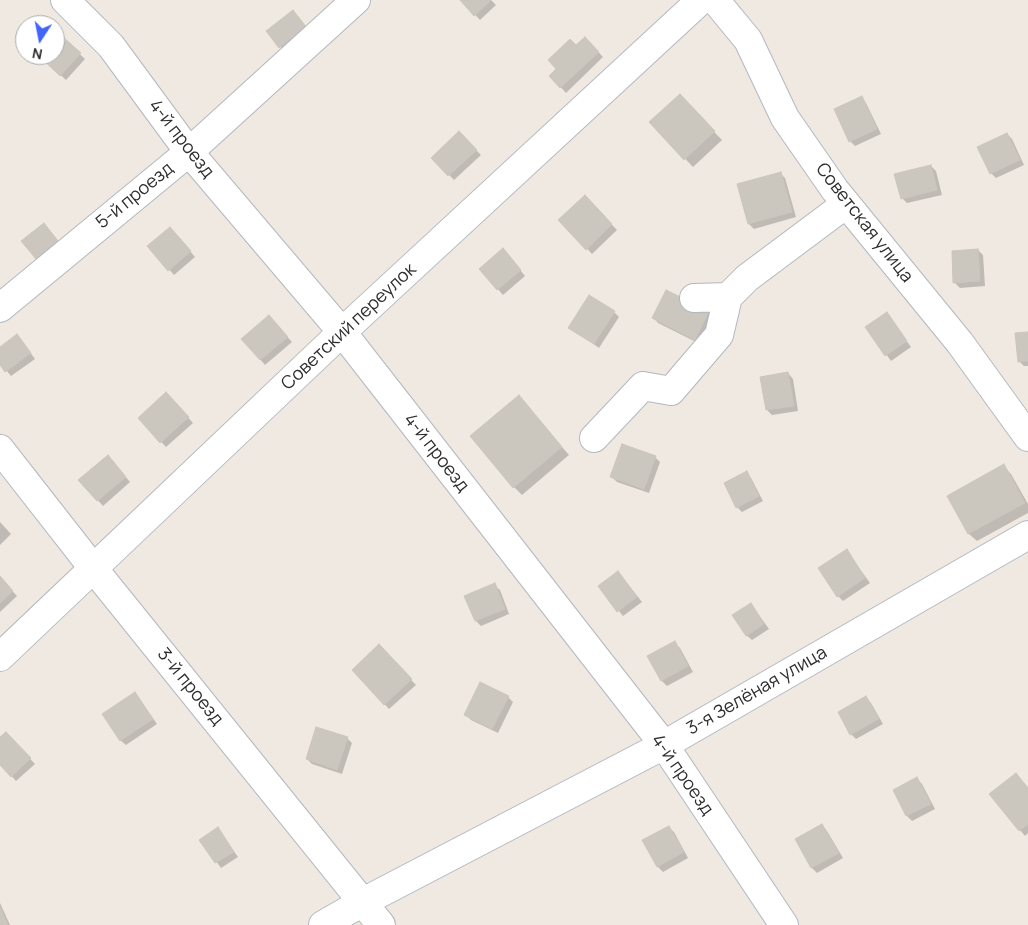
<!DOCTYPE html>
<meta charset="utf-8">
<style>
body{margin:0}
#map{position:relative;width:1028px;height:925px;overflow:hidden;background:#efe9e1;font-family:Manrope,sans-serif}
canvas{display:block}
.north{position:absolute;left:15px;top:15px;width:50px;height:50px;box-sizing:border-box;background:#fff;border:1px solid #ababab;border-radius:50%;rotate:191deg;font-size:14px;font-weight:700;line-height:20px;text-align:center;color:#2e2e2e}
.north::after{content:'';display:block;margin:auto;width:18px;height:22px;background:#4264fb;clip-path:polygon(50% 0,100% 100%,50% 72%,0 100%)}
</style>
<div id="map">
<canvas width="1028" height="925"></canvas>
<div class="north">N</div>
</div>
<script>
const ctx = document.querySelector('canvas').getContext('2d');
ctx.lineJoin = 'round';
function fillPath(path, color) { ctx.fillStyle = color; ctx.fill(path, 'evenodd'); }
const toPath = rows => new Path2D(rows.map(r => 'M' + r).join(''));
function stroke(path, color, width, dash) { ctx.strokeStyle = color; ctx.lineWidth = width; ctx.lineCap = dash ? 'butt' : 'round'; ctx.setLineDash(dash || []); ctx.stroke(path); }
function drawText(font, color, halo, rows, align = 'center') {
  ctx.font = font + ' Manrope,sans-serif'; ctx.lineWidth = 4; ctx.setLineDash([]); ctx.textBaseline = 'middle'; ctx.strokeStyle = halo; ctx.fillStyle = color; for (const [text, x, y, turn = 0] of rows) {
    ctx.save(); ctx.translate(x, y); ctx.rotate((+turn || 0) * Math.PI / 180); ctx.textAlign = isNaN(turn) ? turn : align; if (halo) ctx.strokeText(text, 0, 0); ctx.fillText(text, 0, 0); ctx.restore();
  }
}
const shadow = toPath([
 [461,0,491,0,496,5,480,20],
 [298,16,310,32,285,52,267,31],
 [55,31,85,59,66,80,39,55,55,55],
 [585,38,603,57,566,93,551,76],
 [861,98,866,103,881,134,855,146,850,141],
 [687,104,722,140,693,167,651,123],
 [459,133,481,155,454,180,433,158],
 [1007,134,1012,139,1024,165,996,178,991,173],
 [931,166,936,171,942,195,907,203,902,198],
 [780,173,785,178,796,217,754,229,749,224],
 [585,196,617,230,592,254,560,220],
 [49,230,62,246,42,263,37,258],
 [175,233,195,257,174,275,149,246],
 [978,250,983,255,985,286,960,288,955,283],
 [508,255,525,276,503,295,480,269],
 [666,291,709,312,714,318,700,344,658,323,653,317],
 [614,312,619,317,599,348,570,327],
 [887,314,911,347,891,361,867,327],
 [274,322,292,342,265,365,243,339],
 [1028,333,1028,366,1024,366,1019,361],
 [22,341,35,359,11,376,0,363,0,348],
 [788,373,793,379,798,411,772,415,767,410],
 [171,399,193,423,166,447,139,418],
 [526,405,569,455,522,495,514,487],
 [655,457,660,462,649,493,617,482,612,477],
 [113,462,130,482,103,506,80,480],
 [1003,466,1011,474,1028,504,1028,513,977,541,969,534,948,496],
 [746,473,751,478,763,501,742,512,737,507],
 [0,522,11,534,0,545],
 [847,551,870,583,843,601,838,596],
 [0,578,17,596,0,612],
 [623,578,642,602,623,616,599,586],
 [494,585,500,590,509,614,481,626,476,621],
 [751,604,769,629,752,640,746,635],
 [674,642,680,648,693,672,667,686,662,681,649,656],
 [379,646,416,685,389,709,353,670],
 [135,693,157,724,126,745,120,740],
 [508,697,513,702,498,733,471,720,466,714],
 [866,698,871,703,883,724,856,739,851,734],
 [6,733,35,764,16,781,0,763,0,739],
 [347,738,352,743,342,774,312,764,307,759],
 [917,779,922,784,935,809,912,821,907,816,895,790],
 [1028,788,1028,833,1025,836,991,795],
 [822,826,827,831,843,858,817,873,812,868,797,840],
 [668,827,674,832,688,858,663,872,658,867,644,841],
 [218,829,238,857,221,868,201,840],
 [0,903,10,925,0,925]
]);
const building = toPath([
 [460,0,491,0,474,16,460,0],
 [293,10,306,27,279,48,266,31,293,10],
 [55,30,81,53,60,76,38,55,55,55,55,30],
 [585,37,599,52,560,88,549,76,556,69,548,60,570,39,576,45,585,37],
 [680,94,715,131,684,160,649,122,680,94],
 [862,96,877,129,849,142,834,109,862,96],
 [459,131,477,150,448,176,431,158,459,131],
 [1007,133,1020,160,990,174,977,147,1007,133],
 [931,165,937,190,901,199,894,174,931,165],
 [781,172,792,212,748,224,737,184,781,172],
 [585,195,612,224,586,250,558,220,585,195],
 [44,223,58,241,36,259,21,241,44,223],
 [170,227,191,251,168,271,147,246,170,227],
 [503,248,521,270,497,290,479,269,503,248],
 [978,249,980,281,953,283,952,251,978,249],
 [666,290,709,311,695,340,652,318,666,290],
 [589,295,615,311,594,344,568,328,589,295],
 [887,312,907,341,885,356,865,327,887,312],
 [269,315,288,337,260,360,241,339,269,315],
 [1028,332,1028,361,1018,362,1015,333,1028,332],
 [17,334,31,353,5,372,0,365,0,347,17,334],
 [788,372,794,406,766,410,760,377,788,372],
 [166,392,189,417,160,443,138,418,166,392],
 [519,395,562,447,513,488,470,436,519,395],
 [622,444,656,456,644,489,610,477,622,444],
 [108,455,126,477,97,501,78,480,108,455],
 [1004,464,1025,503,968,534,947,496,1004,464],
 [747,471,759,496,736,508,724,483,747,471],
 [847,549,865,578,837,597,818,568,847,549],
 [618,571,637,597,617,612,598,586,618,571],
 [0,576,13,591,0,603,0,576],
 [495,583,505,609,475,621,464,596,495,583],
 [751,603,764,624,746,636,732,615,751,603],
 [675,641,688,666,661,681,647,656,675,641],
 [379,644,412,679,384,705,352,670,379,644],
 [480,682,509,696,492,729,464,715,480,682],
 [135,692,153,719,120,741,102,714,135,692],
 [866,696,879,719,850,735,838,712,866,696],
 [316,727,348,737,337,770,306,759,316,727],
 [6,732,31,758,11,777,0,765,0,737,6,732],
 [1016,773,1028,788,1028,824,1019,831,989,794,1016,773],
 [917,777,931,804,906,816,893,790,917,777],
 [822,824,839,853,811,868,795,839,822,824],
 [669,826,684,852,657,867,642,840,669,826],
 [218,827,234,852,215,863,199,840,218,827],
 [0,907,8,925,0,925,0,907]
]);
const minor = toPath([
 [65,0,111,46,189,152,342,332,664,745,784,925],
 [715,0,748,40,785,118,835,190,960,343,1028,437],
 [694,298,728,297],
 [0,308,189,152,356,0],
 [594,438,643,386,671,391,719,335,728,297,747,278,846,204],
 [0,449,93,568,381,925],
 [0,657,342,332,701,0],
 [323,925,363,902,664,745,1028,535]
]);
const streetNames = [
 ["4-й проезд",181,139,52],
 ["5-й проезд",135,196,-39],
 ["Советская улица",864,223,52],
 ["Советский переулок",349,327,-43],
 ["4-й проезд",436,453,52],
 ["3-й проезд",190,687,51],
 ["3-я Зелёная улица",757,691,-30],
 ["4-й проезд",682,775,55]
];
fillPath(shadow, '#0003');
fillPath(building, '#cbc7bf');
stroke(building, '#cbc5ba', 1);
stroke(minor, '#b4b7c1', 30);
stroke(minor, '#fff', 28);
drawText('18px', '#2e2e2e', '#fff', streetNames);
</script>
